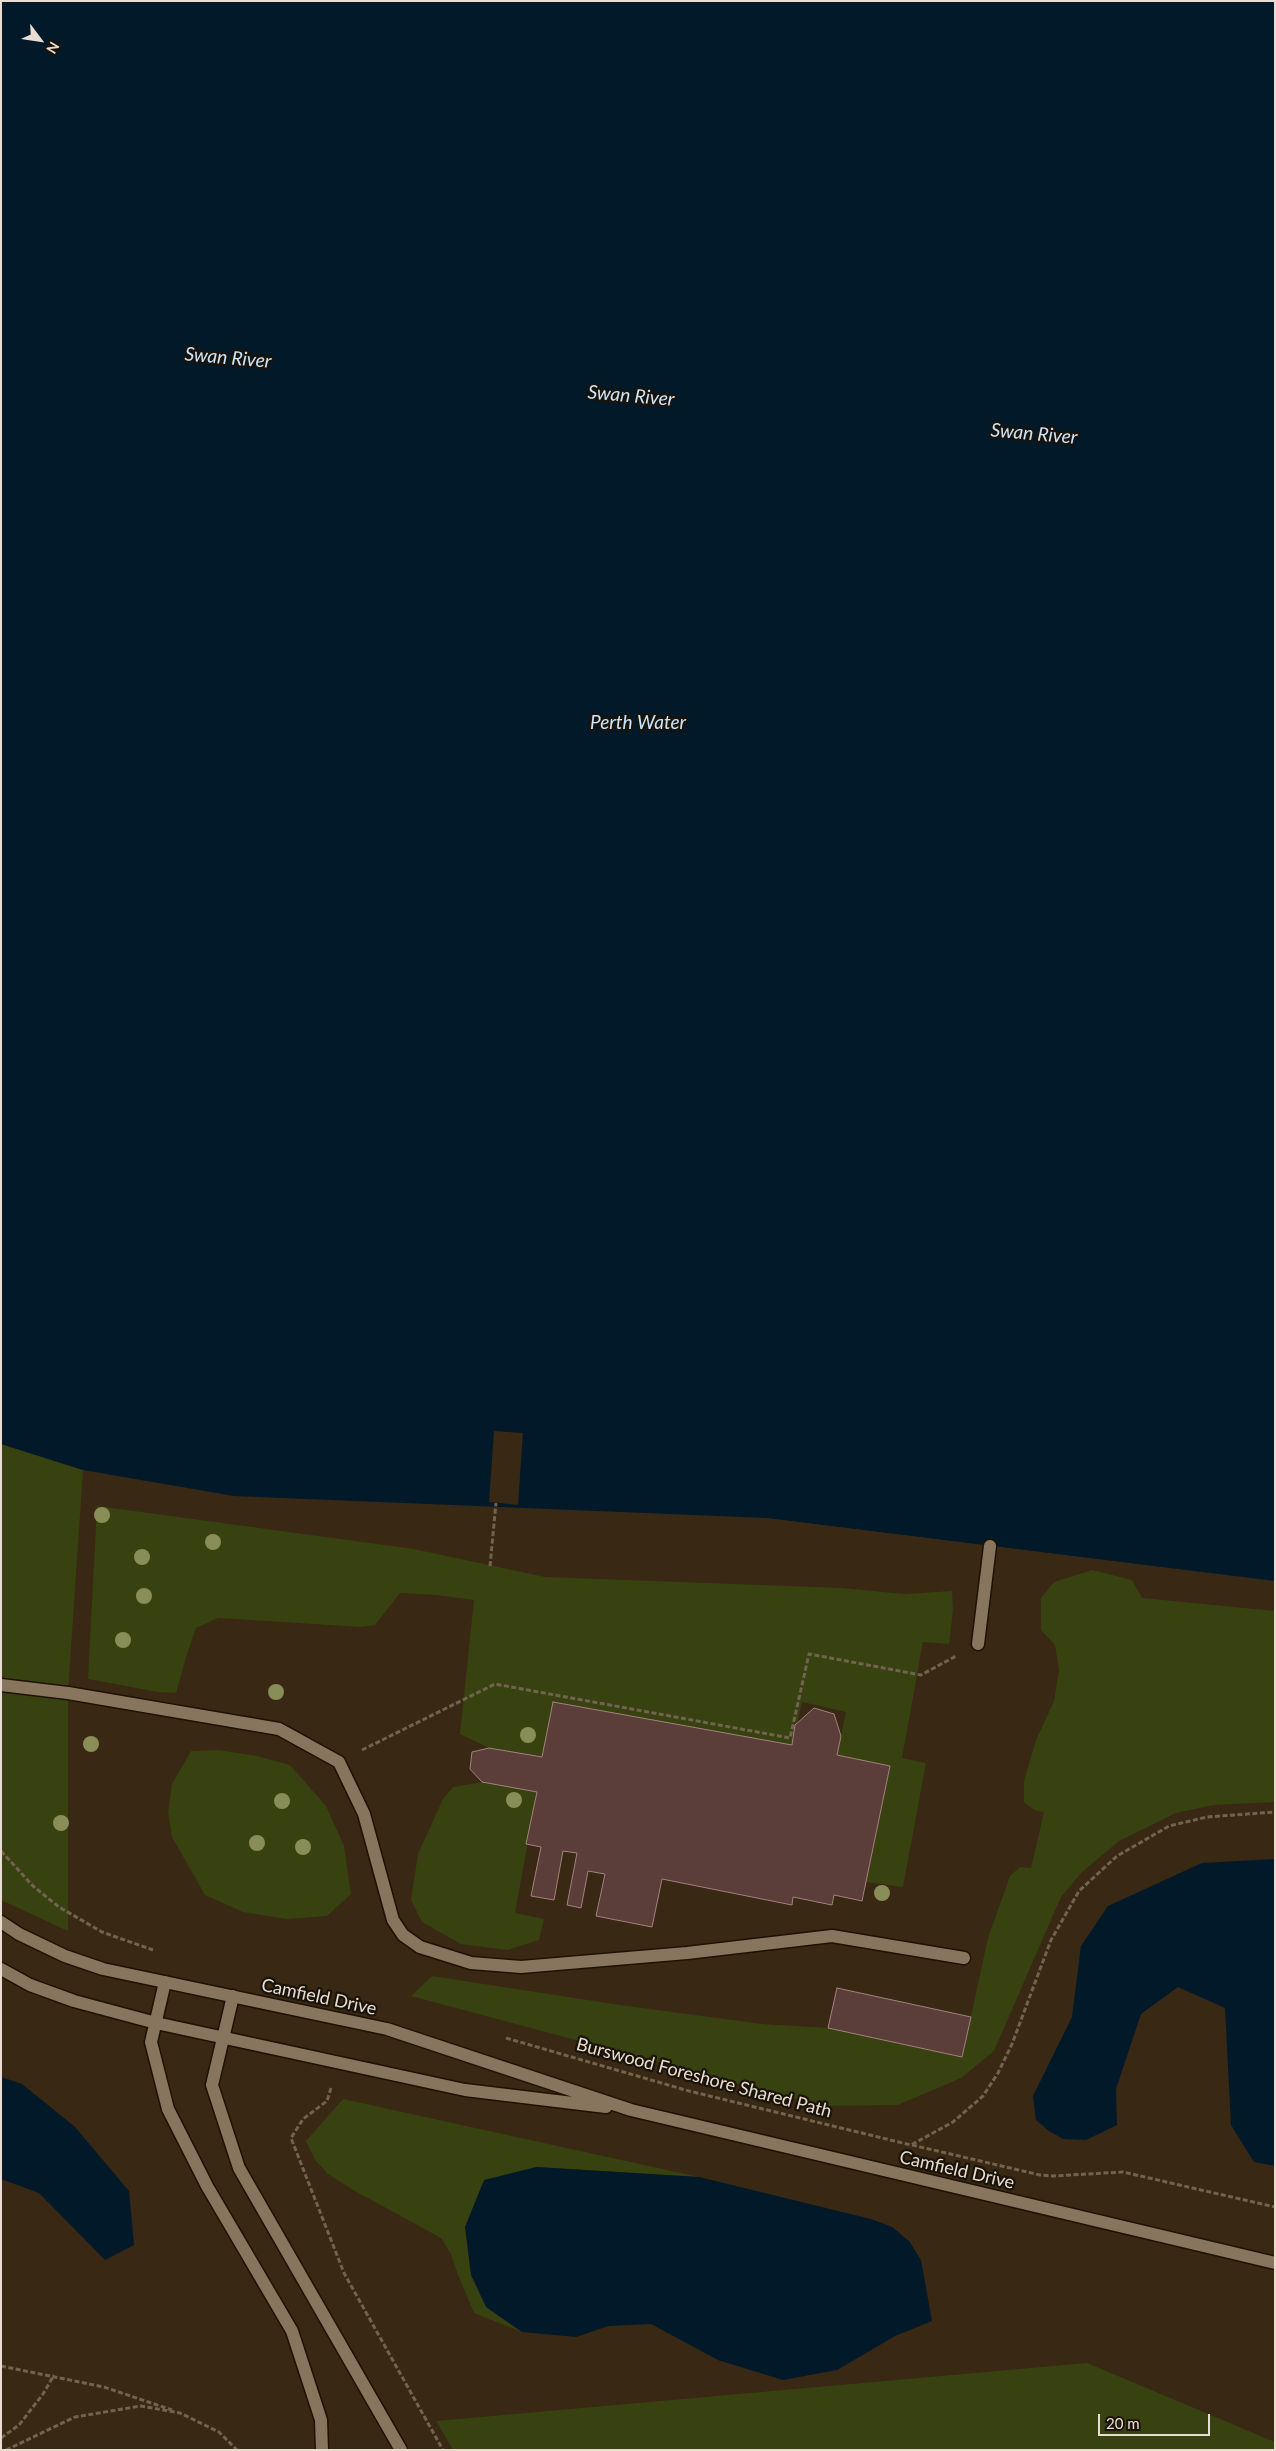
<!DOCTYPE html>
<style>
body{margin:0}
#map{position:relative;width:1276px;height:2451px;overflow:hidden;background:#392813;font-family:Lato,sans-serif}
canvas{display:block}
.frame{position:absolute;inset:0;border:2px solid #e8ddd0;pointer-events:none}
.north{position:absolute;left:15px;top:15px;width:50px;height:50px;-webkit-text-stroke:4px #1a130a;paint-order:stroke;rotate:121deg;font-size:14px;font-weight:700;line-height:20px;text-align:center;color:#e8ddd0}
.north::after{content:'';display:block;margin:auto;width:18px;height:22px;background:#e8ddd0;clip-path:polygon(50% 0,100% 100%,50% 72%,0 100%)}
.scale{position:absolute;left:1098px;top:2414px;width:112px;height:22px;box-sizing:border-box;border:2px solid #e8ddd0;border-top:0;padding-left:6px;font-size:15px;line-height:18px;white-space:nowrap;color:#e8ddd0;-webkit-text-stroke:4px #1a130a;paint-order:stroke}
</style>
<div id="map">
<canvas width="1276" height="2451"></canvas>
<div class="frame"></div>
<div class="north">N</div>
<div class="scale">20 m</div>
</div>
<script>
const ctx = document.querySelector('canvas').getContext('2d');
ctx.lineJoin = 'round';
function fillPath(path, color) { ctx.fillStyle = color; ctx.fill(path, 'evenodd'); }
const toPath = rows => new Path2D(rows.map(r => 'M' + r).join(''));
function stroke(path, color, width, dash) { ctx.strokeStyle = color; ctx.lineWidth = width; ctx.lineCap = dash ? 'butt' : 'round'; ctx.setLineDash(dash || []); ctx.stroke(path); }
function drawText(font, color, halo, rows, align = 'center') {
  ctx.font = font + ' Lato,sans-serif'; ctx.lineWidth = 4.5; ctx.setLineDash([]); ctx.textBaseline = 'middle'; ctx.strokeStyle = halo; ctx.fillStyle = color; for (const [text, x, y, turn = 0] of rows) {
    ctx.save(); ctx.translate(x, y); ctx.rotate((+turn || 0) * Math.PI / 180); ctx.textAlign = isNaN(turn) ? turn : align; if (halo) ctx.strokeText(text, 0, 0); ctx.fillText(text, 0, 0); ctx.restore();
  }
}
const green = toPath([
 [1,1444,83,1470,68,1693,68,1931,1,1900],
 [97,1506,414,1549,545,1577,842,1588,904,1594,952,1591,953,1610,949,1644,923,1642,902,1758,926,1763,903,1887,866,1882,890,1766,837,1755,846,1712,802,1702,792,1745,553,1702,542,1757,489,1748,460,1734,474,1600,437,1595,400,1593,375,1625,361,1627,218,1618,196,1628,187,1654,176,1693,158,1692,88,1679],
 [1092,1570,1132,1580,1142,1598,1275,1611,1275,1802,1213,1805,1176,1813,1119,1841,1082,1872,1061,1897,994,2051,961,2078,898,2105,823,2106,411,1996,432,1976,620,2005,762,2024,828,2028,962,2057,988,1938,1010,1876,1020,1867,1031,1868,1044,1812,1034,1810,1024,1802,1024,1781,1036,1740,1054,1701,1059,1670,1055,1645,1041,1630,1041,1598,1054,1582],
 [218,1750,257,1756,290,1765,326,1806,344,1846,351,1894,327,1916,287,1919,243,1912,205,1895,172,1837,168,1813,172,1784,191,1751],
 [482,1782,537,1792,515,1913,544,1919,539,1940,508,1950,461,1944,422,1922,411,1900,418,1854,443,1799,453,1787],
 [343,2099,699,2177,536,2167,486,2307,522,2332,474,2313,458,2275,451,2254,441,2238,353,2190,328,2174,315,2160,306,2141],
 [1087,2363,1275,2442,1275,2450,453,2450,436,2421]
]);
const water = toPath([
 [1,1,1275,1,1275,1581,767,1518,234,1496,83,1470,1,1444],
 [1275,1859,1275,2166,1254,2162,1231,2125,1225,2008,1178,1987,1141,2014,1116,2089,1117,2125,1086,2140,1063,2139,1049,2131,1036,2120,1033,2096,1072,2017,1081,1946,1108,1906,1202,1863],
 [1,2077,22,2084,75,2127,129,2191,134,2245,105,2260,39,2193,1,2179],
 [536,2167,699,2177,871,2219,892,2227,909,2241,921,2260,932,2321,895,2336,837,2370,783,2380,718,2360,651,2324,608,2326,576,2337,522,2332,486,2307,471,2275,465,2227,484,2180]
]);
const pier = toPath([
 [494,1431,523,1433,518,1505,489,1502]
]);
const building = toPath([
 [553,1702,792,1745,795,1725,814,1708,834,1714,841,1736,837,1755,890,1766,862,1901,834,1895,832,1905,793,1897,792,1905,662,1879,652,1927,596,1916,605,1874,588,1871,581,1908,567,1905,577,1853,563,1851,554,1900,531,1896,541,1847,526,1844,537,1792,482,1782,470,1769,472,1752,489,1748,542,1757,553,1702],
 [837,1988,971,2017,962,2057,828,2028,837,1988]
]);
const path = toPath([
 [490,1566,496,1503],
 [362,1750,495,1684,790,1738,809,1654,921,1675,956,1656],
 [1,1851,33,1886,59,1907,102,1932,153,1950],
 [506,2038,689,2091,911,2145,953,2122,983,2096,998,2073,1012,2044,1051,1940,1079,1891,1117,1856,1169,1826,1207,1817,1275,1812],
 [331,2088,327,2101,303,2119,291,2138,344,2273,443,2450],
 [912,2145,1040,2175,1053,2176,1123,2172,1275,2207],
 [1,2366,104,2387,172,2410],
 [1,2438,19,2425,43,2394,54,2375],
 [6,2450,75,2417,141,2406,180,2413,219,2432,237,2450]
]);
const lane = toPath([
 [978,1644,990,1546],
 [1,1685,68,1693,279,1729,339,1762,364,1814,393,1920,403,1935,420,1947,471,1963,521,1967,687,1953,832,1936,964,1958],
 [165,1982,151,2042,168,2109,207,2186,292,2331,321,2420,322,2450],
 [233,1996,212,2085,239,2168,401,2450]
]);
const street = toPath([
 [1,1922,19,1934,65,1956,103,1969,387,2029,631,2110,1275,2263],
 [1,1969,30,1985,74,2001,156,2023,465,2090,606,2107]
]);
const trees = [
 [102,1515],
 [213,1542],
 [142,1557],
 [144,1596],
 [123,1640],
 [276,1692],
 [528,1735],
 [91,1744],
 [514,1800],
 [282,1801],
 [61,1823],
 [257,1843],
 [303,1847],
 [882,1893]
];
const streetNames = [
 ["Camfield Drive",319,1997,12],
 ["Burswood Foreshore Shared Path",704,2078,15],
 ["Camfield Drive",957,2170,13]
];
const waterNames = [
 ["Swan River",228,358,5],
 ["Swan River",631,396,5],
 ["Swan River",1034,434,5],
 ["Perth Water",638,723]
];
fillPath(green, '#374210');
fillPath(water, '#021929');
fillPath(pier, '#392813');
fillPath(building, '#5b3d3a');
stroke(building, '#a3827e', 1);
stroke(lane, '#201100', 15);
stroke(street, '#201100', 15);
stroke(path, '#726351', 3, [5, 2.5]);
stroke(lane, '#88755d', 12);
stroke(street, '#88755d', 12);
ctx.fillStyle = '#898d58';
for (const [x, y] of trees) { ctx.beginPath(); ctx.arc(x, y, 8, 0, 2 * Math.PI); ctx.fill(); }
drawText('18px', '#e8ddd0', '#1a130a', streetNames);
drawText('italic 19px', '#cae6fc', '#1a130a', waterNames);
</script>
